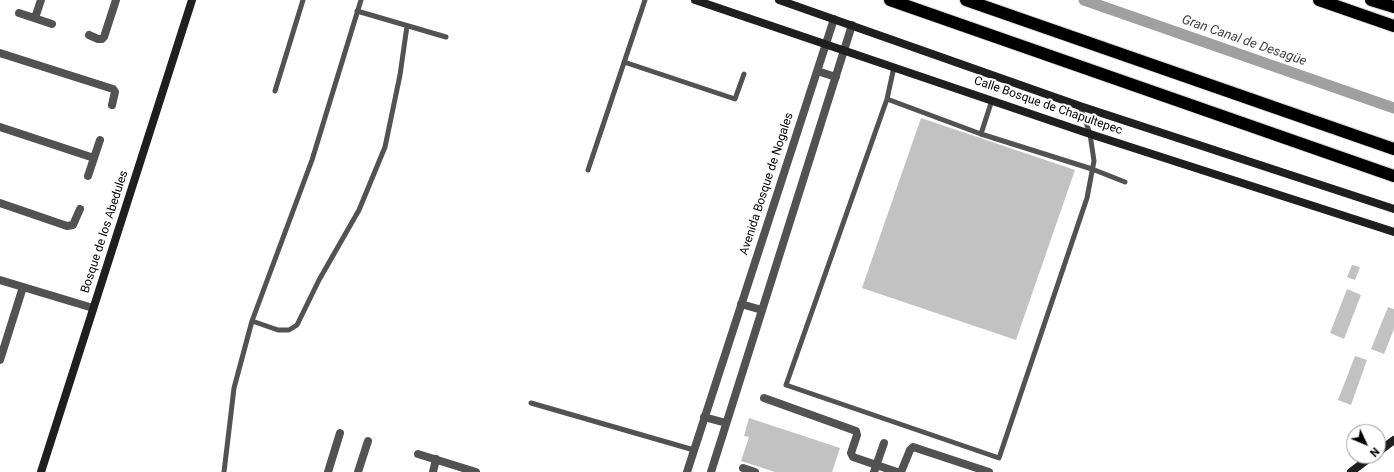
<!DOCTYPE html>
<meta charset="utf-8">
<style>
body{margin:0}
#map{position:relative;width:1394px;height:472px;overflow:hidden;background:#fff;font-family:Roboto,sans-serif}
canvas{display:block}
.north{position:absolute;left:1346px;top:424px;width:40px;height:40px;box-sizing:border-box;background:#fff;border:1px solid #999;border-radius:50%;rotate:134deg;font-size:11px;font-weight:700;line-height:16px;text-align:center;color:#000}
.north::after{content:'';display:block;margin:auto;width:14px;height:18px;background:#000;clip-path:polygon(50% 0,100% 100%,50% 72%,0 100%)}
</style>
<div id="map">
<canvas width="1394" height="472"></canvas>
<div class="north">N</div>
</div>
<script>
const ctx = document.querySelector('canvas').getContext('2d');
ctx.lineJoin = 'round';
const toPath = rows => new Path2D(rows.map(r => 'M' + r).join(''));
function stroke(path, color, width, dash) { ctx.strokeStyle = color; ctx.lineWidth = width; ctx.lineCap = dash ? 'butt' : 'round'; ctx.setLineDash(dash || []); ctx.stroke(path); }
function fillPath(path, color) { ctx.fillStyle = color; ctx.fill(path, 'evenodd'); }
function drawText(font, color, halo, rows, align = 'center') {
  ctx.font = font + ' Roboto,sans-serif'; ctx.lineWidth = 4; ctx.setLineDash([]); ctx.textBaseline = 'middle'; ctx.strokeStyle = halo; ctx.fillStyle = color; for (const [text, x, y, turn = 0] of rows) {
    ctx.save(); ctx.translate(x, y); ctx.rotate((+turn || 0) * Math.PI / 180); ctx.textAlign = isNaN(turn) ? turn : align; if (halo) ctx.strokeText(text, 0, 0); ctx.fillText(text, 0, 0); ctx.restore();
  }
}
const canal = toPath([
 [1084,0,1394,108]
]);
const building = toPath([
 [921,118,1075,170,1016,340,862,288],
 [1352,265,1360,267,1355,280,1347,277],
 [1347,289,1361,295,1344,339,1330,333],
 [1388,307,1394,309,1394,329,1384,354,1371,349],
 [1355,356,1367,360,1351,405,1338,400],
 [749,418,840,448,832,472,775,472,741,461,749,437,744,436]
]);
const lane = toPath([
 [357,11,446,37],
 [624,62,735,99,744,74],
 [894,67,887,99,981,134,1092,169,1125,182],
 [275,91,303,0],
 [887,99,786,385,999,458,1087,198,1094,161,1090,134,1080,106],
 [981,134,992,100],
 [588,170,645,0],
 [252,321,278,330,289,330,297,325,319,280,359,210,385,147,400,75,407,26],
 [531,403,694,450],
 [224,472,234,388,252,321,312,160,361,0]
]);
const street = toPath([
 [19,13,52,24],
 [35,18,41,0],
 [89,35,98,39,102,39,104,37,116,0],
 [0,53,113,89,115,92,112,105],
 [817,71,836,77],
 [0,127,94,158],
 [88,176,100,140],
 [0,203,67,226,73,225,80,209],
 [0,280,93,308],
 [741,304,762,310],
 [0,360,23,287],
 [764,398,856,431,857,435,851,453,853,457,897,472],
 [704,417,726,423],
 [418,454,476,472],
 [743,468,755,472],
 [328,472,340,433],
 [358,472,368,441],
 [433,472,436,459],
 [687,472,834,19],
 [711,472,852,25],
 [874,472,884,443],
 [901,472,910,450,913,447,989,472]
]);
const secondary = toPath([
 [695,0,1090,134,1394,232],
 [779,0,1080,106,1394,209],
 [1378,452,1394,440],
 [41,472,192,0],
 [1351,472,1372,456]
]);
const highway = toPath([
 [890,0,1394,176],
 [966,0,1394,149],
 [1319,0,1394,26],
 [1371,0,1394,7]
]);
const streetNames = [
 ["Calle Bosque de Chapultepec",1048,106,19],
 ["Avenida Bosque de Nogales",767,184,-72],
 ["Bosque de los Abedules",105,232,-72]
];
const waterNames = [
 ["Gran Canal de Desagüe",1244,41,19]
];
stroke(canal, '#a0a0a0', 11);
fillPath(building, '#c2c2c2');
stroke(highway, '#dbdbdb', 14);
stroke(lane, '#525252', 5);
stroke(street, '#525252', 8);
stroke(secondary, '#1f1f1f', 8);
stroke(highway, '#000', 12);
drawText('12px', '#000', '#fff', streetNames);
drawText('italic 13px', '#414141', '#fff', waterNames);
</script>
